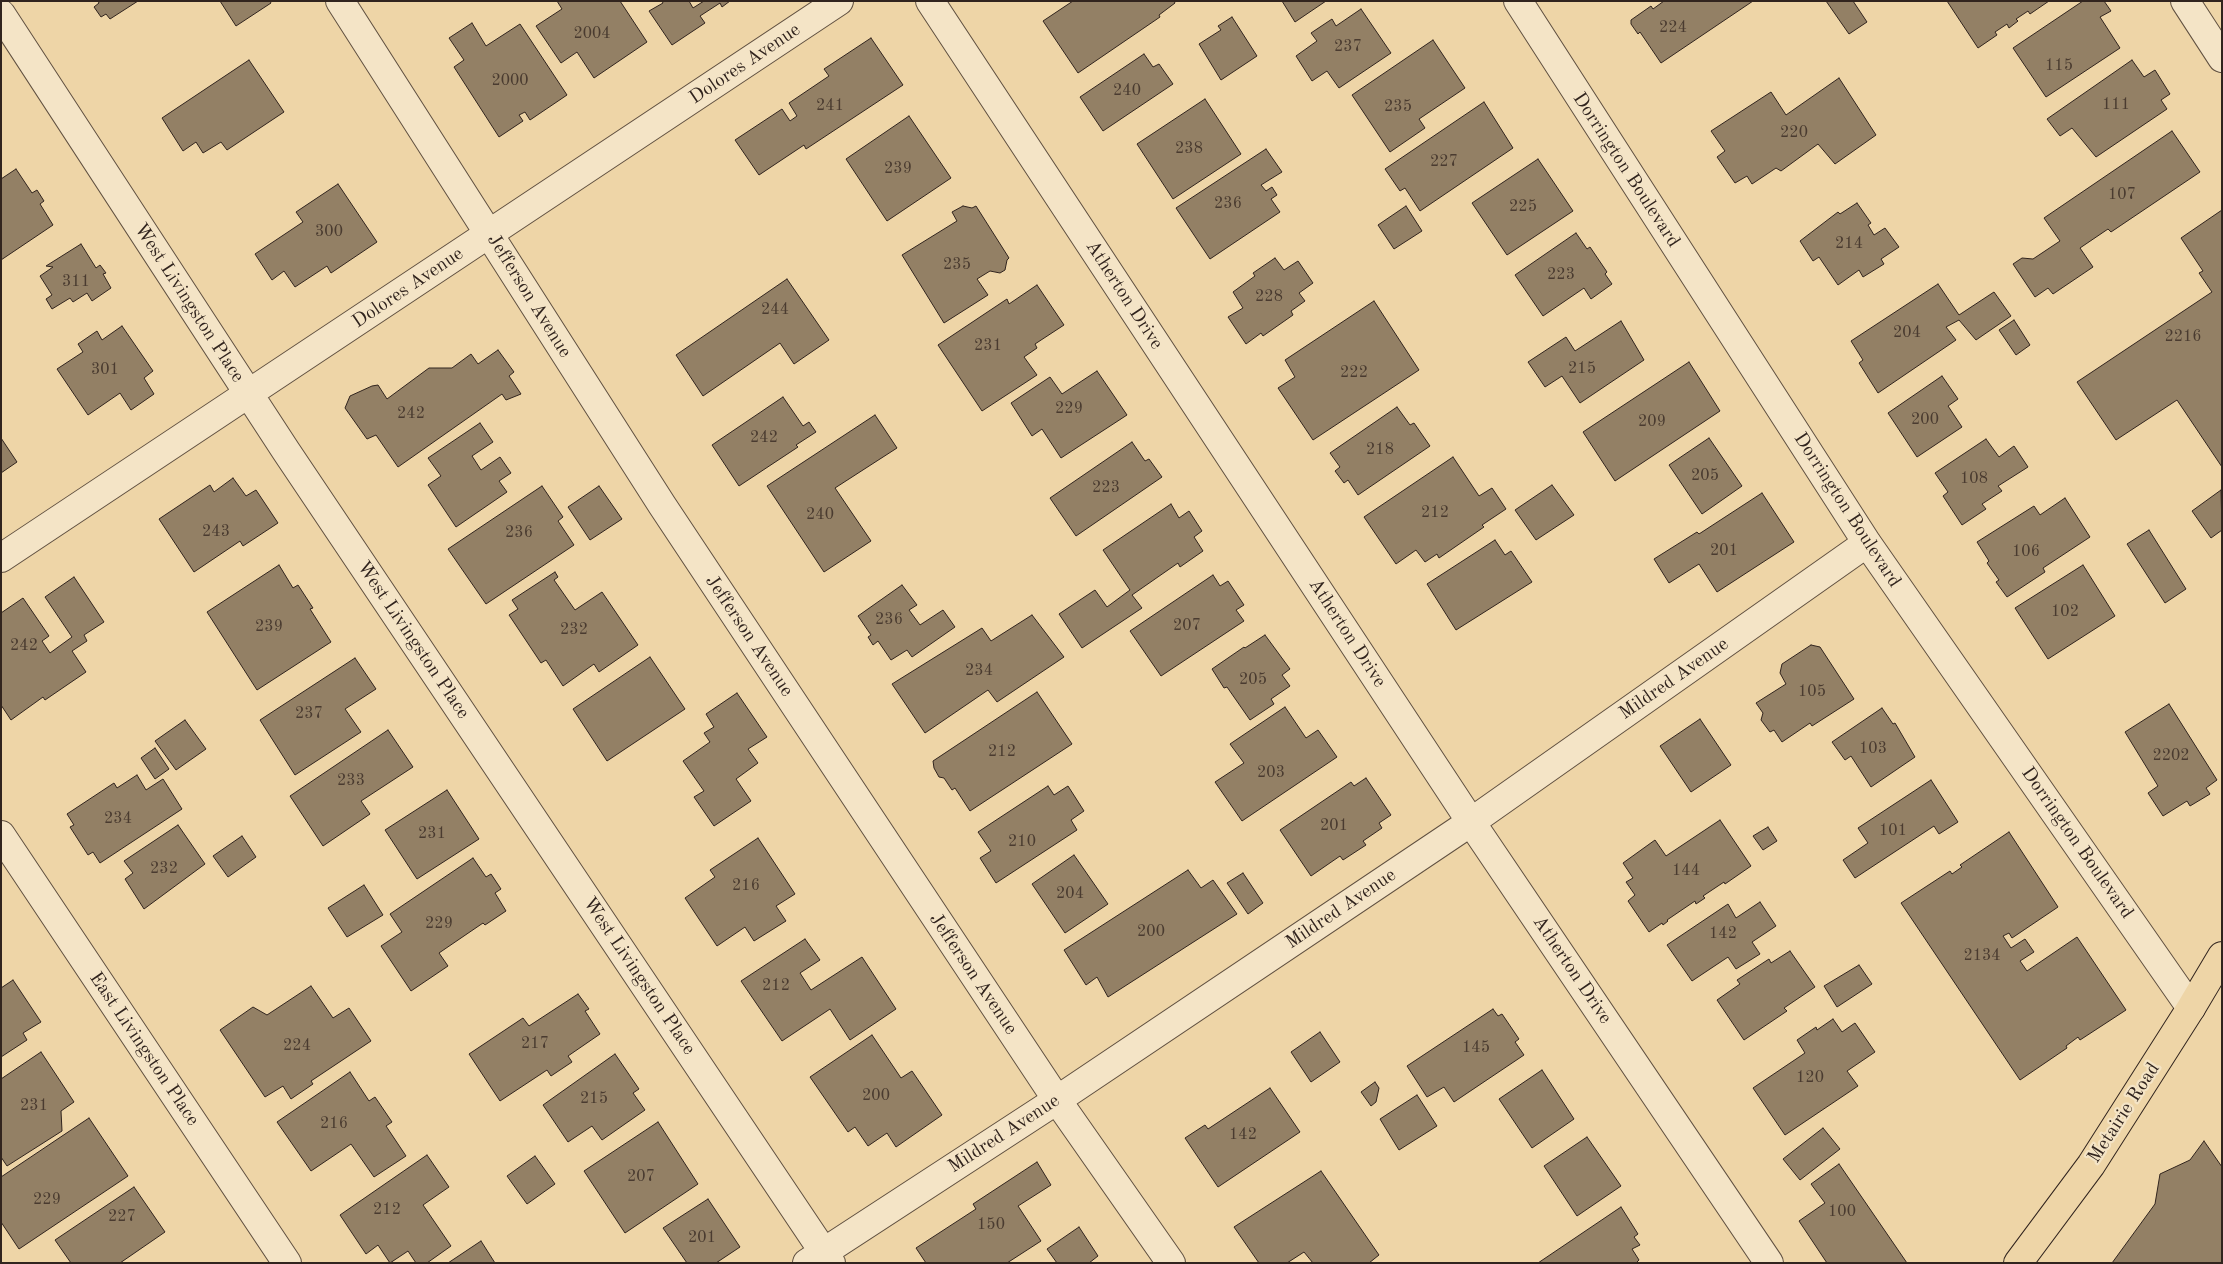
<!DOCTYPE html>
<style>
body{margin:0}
#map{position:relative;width:2223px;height:1264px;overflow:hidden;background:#eed5a7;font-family:"Old Standard TT",serif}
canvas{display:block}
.frame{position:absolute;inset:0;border:2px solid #31241e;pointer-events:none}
</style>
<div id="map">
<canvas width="2223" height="1264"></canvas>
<div class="frame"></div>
</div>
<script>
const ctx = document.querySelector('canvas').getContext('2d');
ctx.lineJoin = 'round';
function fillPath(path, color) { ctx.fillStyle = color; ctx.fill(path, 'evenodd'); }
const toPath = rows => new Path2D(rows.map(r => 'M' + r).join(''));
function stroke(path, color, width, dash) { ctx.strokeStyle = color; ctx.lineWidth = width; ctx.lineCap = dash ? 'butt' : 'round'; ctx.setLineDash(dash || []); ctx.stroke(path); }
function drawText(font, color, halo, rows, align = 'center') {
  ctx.font = font + ' "Old Standard TT",serif'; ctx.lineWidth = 4.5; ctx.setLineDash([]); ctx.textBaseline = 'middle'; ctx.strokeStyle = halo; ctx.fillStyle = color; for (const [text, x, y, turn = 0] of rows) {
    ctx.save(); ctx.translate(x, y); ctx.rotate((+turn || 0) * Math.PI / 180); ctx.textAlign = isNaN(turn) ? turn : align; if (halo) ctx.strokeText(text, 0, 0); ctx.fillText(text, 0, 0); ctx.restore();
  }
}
const building = toPath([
 [98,1,138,1,110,19,106,14,101,17,94,7,99,3,98,1],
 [220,1,270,1,271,3,236,26,220,1],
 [557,1,620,1,647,42,594,78,577,52,561,63,536,26,562,9,557,1],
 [662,1,689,1,693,8,704,1,730,1,722,7,720,3,700,16,705,23,672,45,649,11,663,3,662,1],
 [1073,1,1174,1,1175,3,1159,15,1160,17,1078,73,1043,21,1073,1],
 [1282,1,1326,1,1295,22,1282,1],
 [1664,1,1753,1,1661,63,1640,32,1638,34,1631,24,1631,20,1651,6,1653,9,1664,1],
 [1826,1,1853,1,1867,22,1849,34,1826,1],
 [1947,1,2049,1,2030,14,2028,11,2016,19,2018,21,2009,28,2007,24,1995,32,1997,35,1978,48,1947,1],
 [2083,1,2104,1,2111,11,2100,17,2120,48,2046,97,2013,48,2083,1],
 [1361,9,1391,53,1339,88,1327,71,1312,81,1296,56,1317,41,1311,33,1332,19,1336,26,1361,9],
 [1232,17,1257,56,1221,80,1199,44,1221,30,1218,26,1232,17],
 [472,23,486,46,520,24,567,95,530,120,525,112,519,115,523,121,499,137,454,67,464,60,449,38,472,23],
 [871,38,903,85,806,149,804,145,759,175,735,140,782,109,790,121,797,116,789,103,829,76,824,69,871,38],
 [1433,40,1465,88,1419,119,1425,128,1390,152,1352,95,1433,40],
 [1144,54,1153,67,1159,64,1173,84,1103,131,1080,97,1144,54],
 [249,60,284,112,227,150,221,142,203,153,196,142,183,151,162,118,249,60],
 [2132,60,2144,77,2155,70,2170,94,2161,100,2167,109,2096,157,2072,128,2060,136,2047,119,2132,60],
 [1839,78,1876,135,1835,164,1818,144,1781,171,1776,168,1752,184,1747,176,1735,183,1717,157,1725,151,1711,131,1771,92,1786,115,1839,78],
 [1205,99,1241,154,1173,199,1137,144,1205,99],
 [1484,102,1513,148,1420,211,1405,188,1400,191,1385,169,1484,102],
 [909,116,951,178,887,221,846,159,909,116],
 [2172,131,2200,172,2111,232,2108,229,2080,248,2093,267,2053,294,2048,288,2035,297,2013,264,2022,258,2033,259,2060,241,2044,218,2172,131],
 [1266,149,1282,172,1261,185,1266,191,1272,187,1277,195,1271,199,1280,212,1210,259,1176,208,1266,149],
 [1538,159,1573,211,1507,255,1472,203,1538,159],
 [16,169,32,193,37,190,44,201,40,204,53,225,1,260,1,179,16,169],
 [338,184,377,242,331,273,327,266,295,287,284,271,272,280,255,254,303,222,296,212,338,184],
 [1857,203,1871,223,1868,225,1874,235,1885,228,1899,247,1881,259,1884,264,1863,277,1859,270,1838,285,1819,257,1813,261,1800,241,1838,212,1840,214,1857,203],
 [963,206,972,208,976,206,1009,258,1007,260,1005,270,1000,273,990,271,977,279,988,295,944,323,902,255,957,221,952,212,963,206],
 [1406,206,1422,231,1394,249,1378,225,1406,206],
 [2222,210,2222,467,2177,400,2116,440,2077,382,2212,292,2199,273,2203,271,2181,238,2222,210],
 [1576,233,1587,249,1590,247,1607,272,1605,274,1612,284,1591,299,1584,288,1543,316,1515,275,1576,233],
 [81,244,96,268,100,265,106,273,103,274,111,288,92,301,87,293,73,302,70,298,52,309,46,299,52,295,40,276,53,267,46,266,81,244],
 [1275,258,1284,270,1298,261,1313,283,1299,293,1305,301,1291,311,1293,315,1263,336,1261,333,1246,344,1228,317,1243,308,1233,292,1255,276,1253,273,1275,258],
 [787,279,829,340,794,364,780,343,703,396,676,355,787,279],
 [1938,284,1959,315,1994,292,2011,316,1976,340,1959,320,1946,327,1956,340,1878,393,1859,363,1863,360,1851,341,1938,284],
 [1037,285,1064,325,1035,344,1037,348,1024,357,1037,375,982,411,938,345,1007,299,1009,304,1037,285],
 [1374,301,1419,370,1313,440,1278,388,1295,377,1285,360,1374,301],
 [2014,320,2030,345,2016,355,1999,330,2014,320],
 [1621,321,1644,360,1580,403,1562,376,1545,387,1528,362,1566,337,1575,351,1621,321],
 [122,326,153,371,144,378,154,394,131,410,120,393,88,415,57,369,83,352,78,344,97,331,102,340,122,326],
 [498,350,514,372,509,376,521,394,506,400,502,394,398,467,376,435,367,439,345,408,350,396,372,386,378,385,387,399,429,368,452,368,471,354,478,364,498,350],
 [1689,362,1720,411,1615,481,1583,432,1689,362],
 [1097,371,1127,415,1061,458,1042,429,1032,436,1011,403,1050,377,1062,394,1097,371],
 [1942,376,1958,399,1948,406,1962,427,1917,457,1888,413,1942,376],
 [783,397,803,426,809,422,816,432,796,445,798,447,739,486,712,445,783,397],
 [1397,407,1410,425,1414,423,1430,446,1358,495,1348,480,1344,483,1335,471,1340,467,1330,453,1397,407],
 [875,415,897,448,835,488,871,541,824,572,767,486,875,415],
 [480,423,493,442,472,456,481,470,500,457,511,473,499,481,507,492,456,527,428,485,441,476,428,458,480,423],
 [1,438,17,462,1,473,1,438],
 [1709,438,1742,486,1702,514,1669,465,1709,438],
 [1986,439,1999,457,2014,446,2028,467,1998,486,2002,491,1982,504,1986,509,1962,525,1943,496,1948,492,1935,473,1986,439],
 [1132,442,1145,461,1149,459,1162,477,1076,536,1050,498,1132,442],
 [1453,457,1479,496,1492,488,1506,509,1482,525,1484,527,1439,558,1437,554,1425,562,1416,550,1396,564,1364,517,1453,457],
 [233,478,246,496,256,490,278,523,243,546,240,541,194,572,159,519,210,485,214,492,233,478],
 [1552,485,1574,515,1536,540,1515,510,1552,485],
 [542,486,563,517,558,521,574,545,486,604,448,549,542,486],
 [599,486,622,519,590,540,568,507,599,486],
 [2221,490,2222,530,2211,538,2192,511,2221,490],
 [1762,493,1794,542,1717,592,1699,564,1669,583,1654,559,1697,532,1699,534,1762,493],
 [2065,498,2090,537,2043,568,2045,572,2007,597,1996,582,1999,580,1987,563,1989,561,1977,542,2034,506,2040,515,2065,498],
 [1171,504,1179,518,1189,511,1202,531,1194,537,1203,551,1180,567,1178,563,1132,595,1142,608,1082,648,1059,614,1095,590,1107,607,1130,590,1103,550,1171,504],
 [2149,530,2186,589,2165,603,2127,544,2149,530],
 [1495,540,1505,555,1511,551,1532,582,1456,630,1427,584,1495,540],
 [279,565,293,588,298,585,313,608,310,609,331,642,257,690,207,612,279,565],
 [2083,565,2115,616,2048,659,2015,608,2083,565],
 [555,572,558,577,554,580,575,610,602,592,638,645,599,672,594,664,563,686,546,660,541,663,509,615,518,609,512,600,555,572],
 [1213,575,1220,586,1228,581,1244,605,1236,610,1244,621,1161,676,1130,631,1213,575],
 [74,577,104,622,84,635,87,641,72,651,86,672,45,700,43,697,11,720,1,705,1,613,23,598,49,636,42,641,50,653,72,637,45,597,74,577],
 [902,585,917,605,909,610,920,625,943,610,955,627,912,657,907,650,891,660,878,641,873,645,868,637,871,635,858,616,902,585],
 [1032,615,1064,657,997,702,988,690,925,733,892,684,982,628,991,641,1032,615],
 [1265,635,1290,669,1282,675,1290,686,1271,699,1274,704,1250,720,1227,687,1224,688,1212,669,1244,647,1245,648,1265,635],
 [1811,645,1820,647,1854,699,1812,726,1810,723,1782,742,1774,730,1770,732,1761,720,1763,713,1756,703,1786,684,1780,673,1782,664,1811,645],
 [650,657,685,709,607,761,573,709,650,657],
 [355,658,376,689,345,709,361,732,295,775,260,720,355,658],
 [1037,692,1072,744,970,811,955,788,952,790,944,778,939,777,934,768,933,761,1037,692],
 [737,693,767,737,748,749,758,763,736,779,751,801,714,826,694,797,704,791,683,761,710,742,704,733,714,727,706,714,737,693],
 [2169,704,2217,780,2206,788,2210,794,2190,806,2187,801,2163,816,2148,793,2158,786,2125,732,2169,704],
 [1285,707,1306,738,1318,730,1337,757,1242,821,1215,782,1244,763,1230,744,1285,707],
 [1882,708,1893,724,1895,723,1915,757,1871,787,1851,756,1845,760,1832,742,1882,708],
 [1700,719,1731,765,1691,792,1660,746,1700,719],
 [185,720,206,749,176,770,155,741,185,720],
 [388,730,413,767,361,801,370,814,323,846,290,796,388,730],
 [155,748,169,769,155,779,141,758,155,748],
 [137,775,146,790,163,779,182,809,100,863,93,852,88,855,70,827,74,825,67,814,114,783,117,788,137,775],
 [1366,778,1391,815,1379,823,1382,828,1363,841,1366,845,1343,860,1340,856,1311,876,1280,830,1351,782,1354,786,1366,778],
 [1931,780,1958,822,1939,834,1934,826,1855,878,1843,860,1868,843,1858,828,1931,780],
 [1048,786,1054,795,1068,786,1084,811,1071,820,1077,830,996,883,980,858,991,851,978,832,1048,786],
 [447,790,479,839,417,879,385,830,447,790],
 [1720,820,1751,866,1725,884,1724,882,1703,896,1705,898,1696,904,1695,901,1667,920,1668,921,1663,925,1662,923,1649,932,1628,901,1635,895,1626,882,1633,878,1623,863,1655,840,1666,856,1720,820],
 [178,825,205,864,144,909,125,879,133,873,124,861,178,825],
 [1768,827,1777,841,1763,850,1753,836,1768,827],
 [2009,832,2058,907,2012,938,2009,933,2003,936,2011,948,2025,939,2034,952,2020,961,2027,971,2077,937,2126,1010,2080,1040,2078,1037,2066,1046,2067,1048,2020,1080,1901,903,1950,871,1952,874,1962,867,1960,865,2009,832],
 [242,836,256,857,228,877,213,856,242,836],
 [758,838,795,894,776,906,786,921,754,941,745,927,717,946,685,898,715,877,710,870,758,838],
 [1074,855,1108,904,1065,933,1032,884,1074,855],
 [473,858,486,877,491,874,501,889,495,893,506,911,485,925,483,923,439,953,448,966,411,991,381,946,402,932,390,914,473,858],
 [1188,870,1201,888,1213,880,1237,914,1108,997,1097,977,1086,985,1064,950,1188,870],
 [1243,873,1263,903,1248,914,1227,883,1243,873],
 [364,885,383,915,347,937,328,908,364,885],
 [1760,902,1776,926,1752,942,1760,954,1736,969,1728,957,1692,981,1667,945,1728,904,1736,918,1760,902],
 [805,939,820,960,800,973,811,990,862,957,896,1009,850,1040,830,1009,782,1041,741,981,805,939],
 [1790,951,1815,987,1784,1008,1787,1011,1744,1040,1717,1000,1740,984,1737,980,1769,959,1771,963,1790,951],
 [1859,965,1872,984,1837,1007,1824,986,1859,965],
 [13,980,41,1022,23,1033,27,1040,1,1057,1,988,13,980],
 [311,986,333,1018,349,1008,371,1041,311,1081,313,1084,291,1099,283,1086,265,1097,220,1030,253,1007,267,1015,311,986],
 [578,994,589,1009,585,1011,600,1034,568,1056,572,1062,551,1076,547,1070,500,1101,469,1054,523,1018,529,1026,578,994],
 [1493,1009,1498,1016,1502,1014,1519,1039,1515,1042,1524,1055,1454,1102,1444,1087,1427,1097,1407,1066,1493,1009],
 [1833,1019,1842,1032,1855,1023,1875,1052,1847,1071,1858,1086,1785,1135,1753,1088,1805,1053,1797,1040,1816,1027,1817,1030,1833,1019],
 [1320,1032,1340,1062,1311,1082,1291,1052,1320,1032],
 [872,1035,901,1078,912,1071,942,1115,896,1147,887,1133,868,1146,855,1127,848,1132,810,1077,872,1035],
 [41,1052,74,1102,61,1111,62,1131,7,1166,1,1157,1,1079,41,1052],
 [615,1054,639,1089,633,1093,645,1110,602,1140,592,1126,568,1142,543,1105,615,1054],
 [1542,1070,1574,1119,1532,1148,1499,1099,1542,1070],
 [350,1072,369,1101,375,1097,392,1122,386,1126,406,1156,374,1177,351,1144,311,1171,277,1122,350,1072],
 [1375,1082,1379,1088,1376,1102,1371,1106,1361,1092,1375,1082],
 [1270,1088,1300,1132,1218,1187,1185,1138,1205,1125,1208,1129,1270,1088],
 [1417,1095,1437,1126,1399,1150,1380,1119,1417,1095],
 [89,1118,128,1176,19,1249,1,1222,1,1177,89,1118],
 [658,1122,698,1184,625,1233,584,1171,658,1122],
 [1823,1128,1840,1149,1800,1180,1783,1159,1823,1128],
 [1587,1137,1621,1186,1577,1216,1544,1166,1587,1137],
 [2204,1141,2222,1167,2222,1263,2112,1263,2155,1204,2160,1174,2190,1160,2204,1141],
 [427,1155,449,1187,423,1205,451,1246,427,1263,416,1263,408,1251,390,1263,378,1245,366,1254,340,1215,427,1155],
 [535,1156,555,1184,527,1204,507,1176,535,1156],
 [1037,1162,1051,1185,1018,1206,1041,1241,1007,1263,926,1263,916,1248,976,1209,973,1204,1037,1162],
 [1839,1164,1907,1263,1827,1263,1799,1221,1825,1203,1811,1184,1839,1164],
 [1321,1171,1379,1255,1369,1263,1313,1263,1304,1252,1287,1263,1259,1263,1234,1227,1321,1171],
 [134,1187,165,1232,120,1263,71,1263,55,1240,134,1187],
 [708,1199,740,1247,716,1263,687,1263,663,1228,708,1199],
 [1621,1207,1638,1234,1634,1237,1640,1245,1632,1249,1639,1260,1636,1263,1538,1263,1621,1207],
 [1079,1227,1098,1256,1089,1263,1057,1263,1047,1249,1079,1227],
 [481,1241,495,1263,448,1263,481,1241]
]);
const minor = toPath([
 [340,1,662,505,1057,1100,1171,1263],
 [930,1,1471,822,1769,1263],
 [1518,1,1867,543,2191,1008],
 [2185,1,2222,58],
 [1,14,286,451,831,1263],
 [1,558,839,1],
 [1,835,287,1263],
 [807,1263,1057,1100,1471,822,1867,543]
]);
const major = toPath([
 [2018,1263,2091,1165,2191,1008,2222,956]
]);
const numberNames = [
 ["224",1673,28],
 ["2004",592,34],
 ["237",1348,47],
 ["115",2059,66],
 ["2000",510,81],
 ["240",1127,91],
 ["111",2116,105],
 ["241",830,106],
 ["235",1398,107],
 ["220",1794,133],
 ["238",1189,149],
 ["227",1444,162],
 ["239",898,169],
 ["107",2122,195],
 ["236",1228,204],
 ["225",1523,207],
 ["300",329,232],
 ["214",1849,244],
 ["235",957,265],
 ["223",1561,275],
 ["311",76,282],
 ["228",1269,297],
 ["244",775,310],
 ["204",1907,333],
 ["2216",2183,337],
 ["231",988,346],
 ["215",1582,369],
 ["301",105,370],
 ["222",1354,373],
 ["229",1069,409],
 ["242",411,414],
 ["200",1925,420],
 ["209",1652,422],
 ["242",764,438],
 ["218",1380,450],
 ["205",1705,476],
 ["108",1974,479],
 ["223",1106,488],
 ["212",1435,513],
 ["240",820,515],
 ["243",216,532],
 ["236",519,533],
 ["201",1724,551],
 ["106",2026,552],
 ["102",2065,612],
 ["236",889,620],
 ["207",1187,626],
 ["239",269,627],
 ["232",574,630],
 ["242",24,646],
 ["234",979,671],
 ["205",1253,680],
 ["105",1812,692],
 ["237",309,714],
 ["103",1873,749],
 ["212",1002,752],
 ["2202",2171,756],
 ["203",1271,773],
 ["233",351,781],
 ["234",118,819],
 ["201",1334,826],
 ["101",1893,831],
 ["231",432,834],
 ["210",1022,842],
 ["232",164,869],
 ["144",1686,871],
 ["216",746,886],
 ["204",1070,894],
 ["229",439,924],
 ["200",1151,932],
 ["142",1723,934],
 ["2134",1982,956],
 ["212",776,986],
 ["217",535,1044],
 ["224",297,1046],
 ["145",1476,1048],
 ["120",1810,1078],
 ["200",876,1096],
 ["215",594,1099],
 ["231",34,1106],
 ["216",334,1124],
 ["142",1243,1135],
 ["207",641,1177],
 ["229",47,1200],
 ["212",387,1210],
 ["100",1842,1212],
 ["227",122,1217],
 ["150",991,1225],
 ["201",702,1238]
];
const streetNames = [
 ["Dolores Avenue",745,64,-34],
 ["Dorrington Boulevard",1626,170,57],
 ["Dolores Avenue",408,288,-34],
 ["Atherton Drive",1124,295,57],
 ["Jefferson Avenue",529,296,58],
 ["West Livingston Place",189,303,57],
 ["Dorrington Boulevard",1847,510,57],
 ["Atherton Drive",1347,633,57],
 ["Jefferson Avenue",749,636,56],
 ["West Livingston Place",413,640,56],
 ["Mildred Avenue",1674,679,-35],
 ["Dorrington Boulevard",2077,843,55],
 ["Mildred Avenue",1341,909,-34],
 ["Atherton Drive",1572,970,56],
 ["Jefferson Avenue",973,974,56],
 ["West Livingston Place",639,976,56],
 ["East Livingston Place",144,1049,56],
 ["Metairie Road",2124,1113,-57],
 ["Mildred Avenue",1004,1134,-33]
];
fillPath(building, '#938065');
stroke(building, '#31241e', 1);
stroke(minor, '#605040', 30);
stroke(major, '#31241e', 30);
stroke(minor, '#f4e4c6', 28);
stroke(major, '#eed5a7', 28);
drawText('16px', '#4a3b30', null, numberNames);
drawText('19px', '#31241e', '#f4e4c6', streetNames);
</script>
